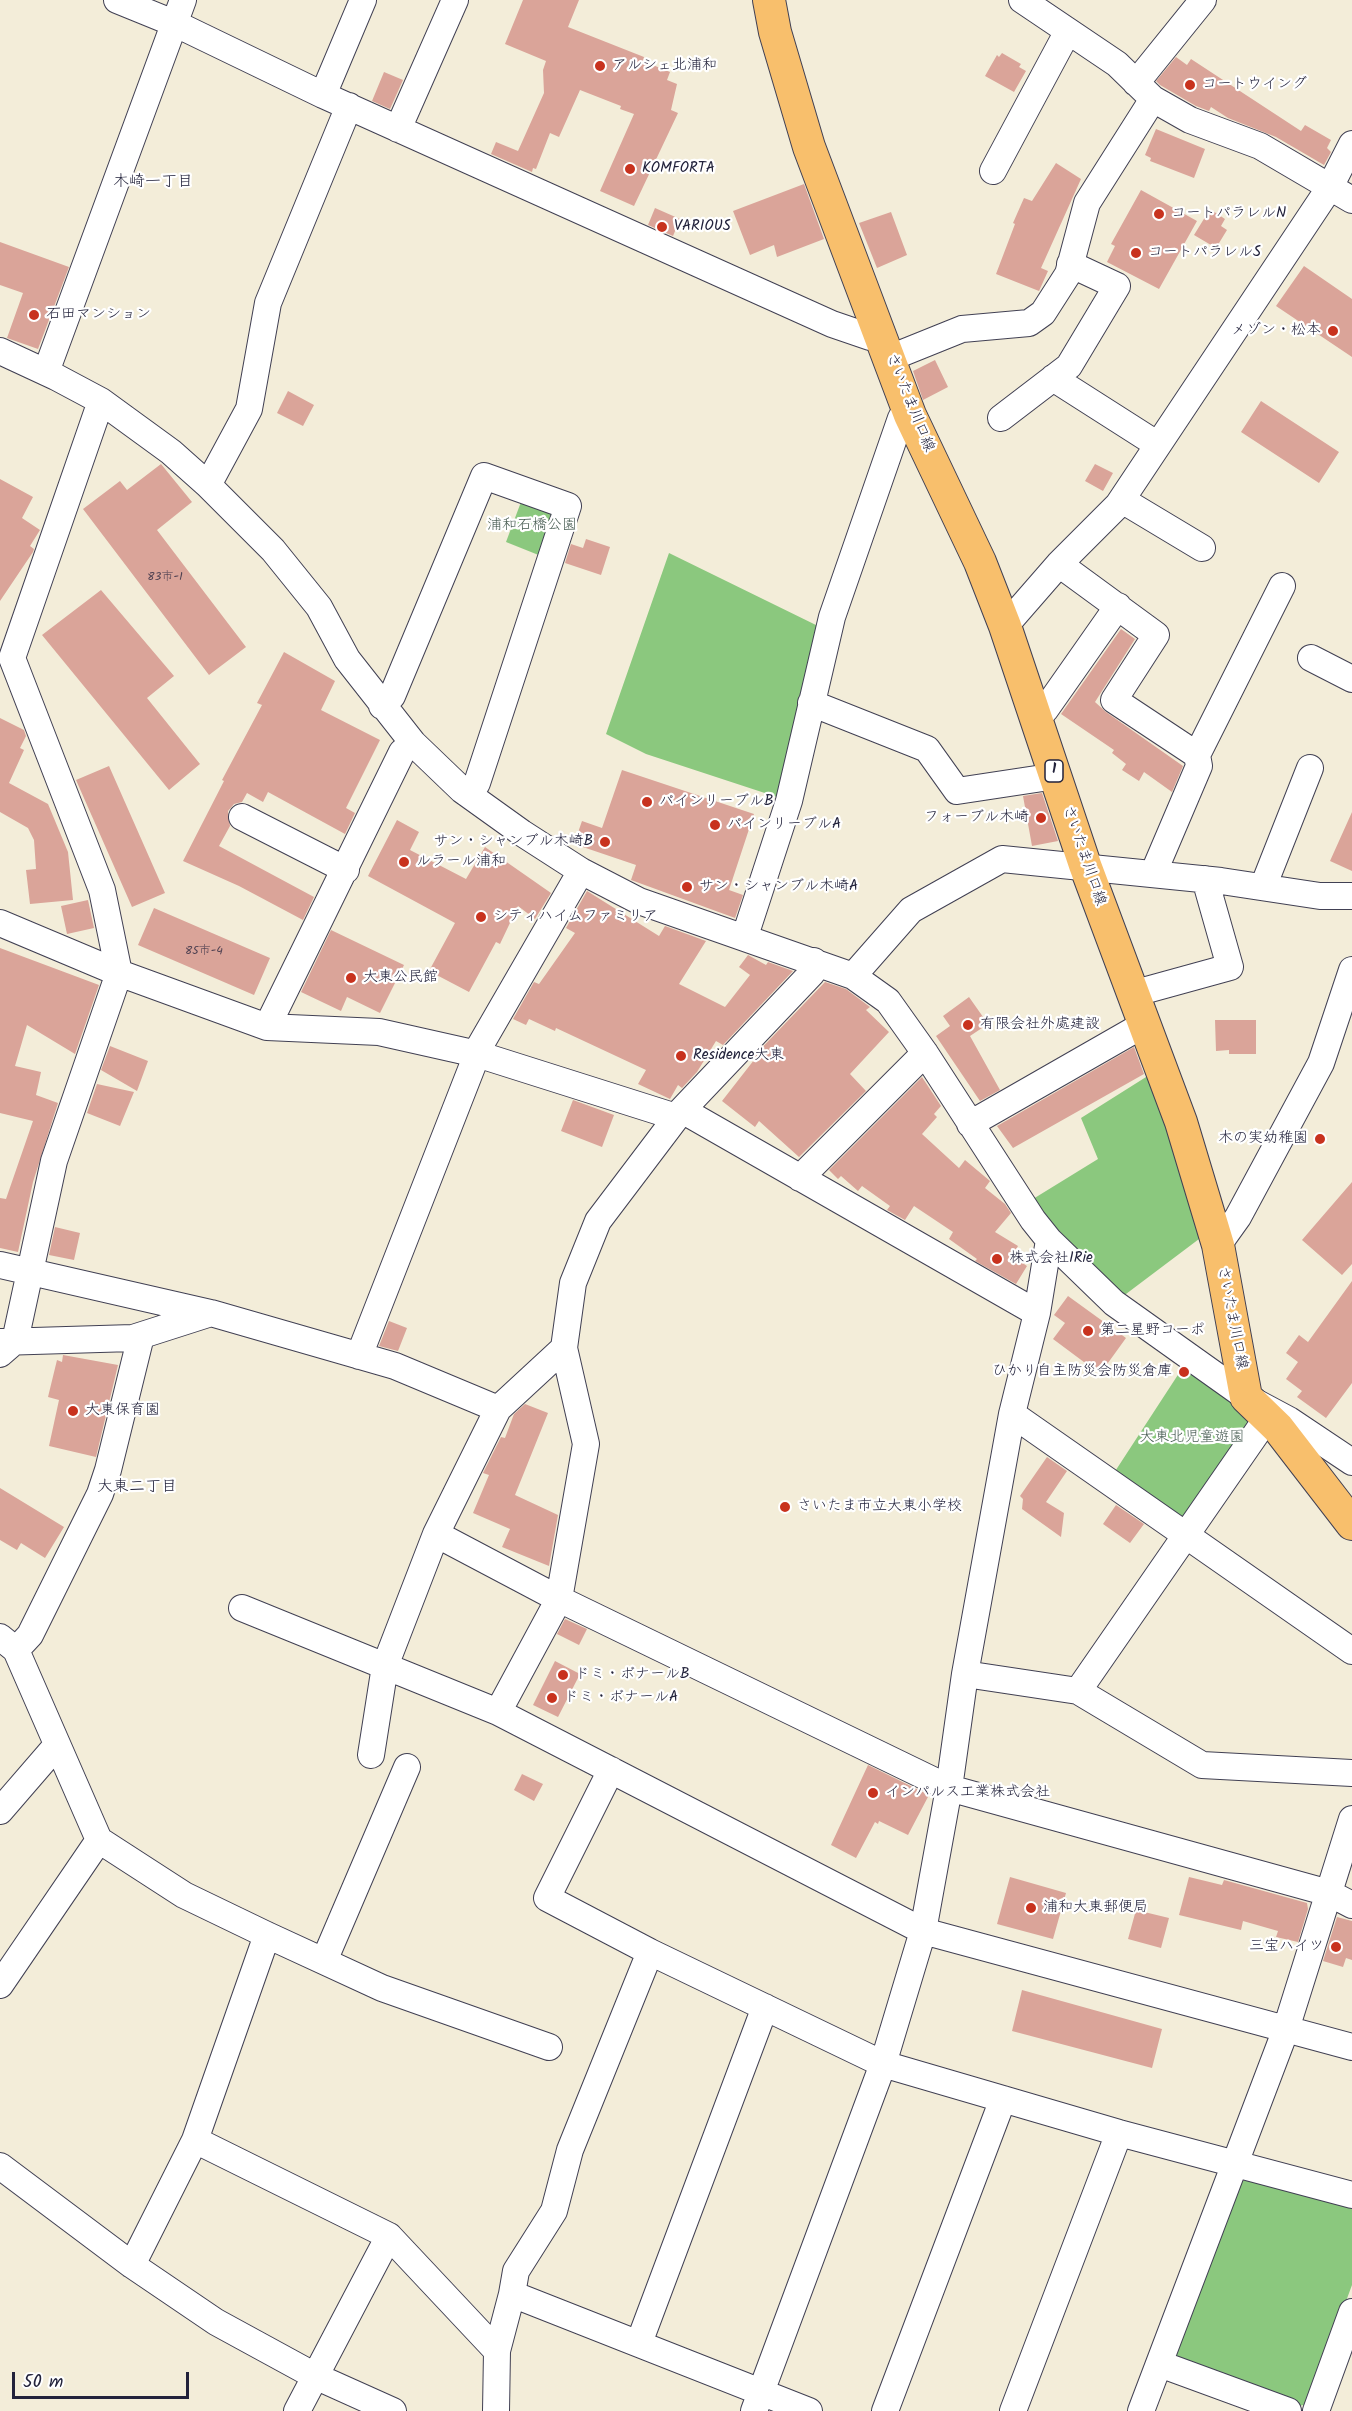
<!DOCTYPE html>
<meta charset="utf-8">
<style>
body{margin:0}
#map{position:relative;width:1352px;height:2411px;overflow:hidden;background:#f3edd9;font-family:Kalam,sans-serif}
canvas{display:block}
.scale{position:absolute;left:12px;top:2372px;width:177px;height:27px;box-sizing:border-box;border:3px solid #22223b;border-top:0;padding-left:8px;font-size:18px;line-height:21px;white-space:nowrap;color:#22223b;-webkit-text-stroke:4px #fff;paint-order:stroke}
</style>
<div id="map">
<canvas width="1352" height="2411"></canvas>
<div class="scale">50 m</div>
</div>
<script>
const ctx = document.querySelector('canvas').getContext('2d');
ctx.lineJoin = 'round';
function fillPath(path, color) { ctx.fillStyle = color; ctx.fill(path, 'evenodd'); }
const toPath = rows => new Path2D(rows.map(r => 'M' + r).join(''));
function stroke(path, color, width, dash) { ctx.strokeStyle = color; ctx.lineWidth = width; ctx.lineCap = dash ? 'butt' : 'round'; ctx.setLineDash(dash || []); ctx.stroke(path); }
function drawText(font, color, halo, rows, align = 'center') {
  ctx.font = font + ' Kalam,"Klee One",sans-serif'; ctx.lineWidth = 4.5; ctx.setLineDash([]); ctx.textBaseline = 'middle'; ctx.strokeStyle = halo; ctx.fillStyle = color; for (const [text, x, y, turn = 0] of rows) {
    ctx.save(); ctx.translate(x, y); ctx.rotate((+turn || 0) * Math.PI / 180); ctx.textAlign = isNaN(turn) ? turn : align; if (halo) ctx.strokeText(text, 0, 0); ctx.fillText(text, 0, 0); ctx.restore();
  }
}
const green = toPath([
 [524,494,556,507,541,556,506,542],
 [669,553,818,626,783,799,646,754,606,734],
 [1154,1072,1207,1233,1122,1297,1049,1220,1033,1199,1098,1159,1081,1118],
 [1185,1364,1253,1421,1186,1528,1112,1476],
 [1252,2178,1352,2206,1352,2285,1308,2404,1295,2407,1179,2365,1174,2355,1237,2183]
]);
const building = toPath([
 [523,0,579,0,568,27,644,57,643,61,670,72,667,80,677,84,671,110,678,113,634,206,600,191,634,114,620,109,621,106,580,90,559,137,550,133,536,169,533,168,532,172,491,154,496,142,518,151,544,93,543,70,546,61,505,44],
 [1002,53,1021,64,1019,67,1026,71,1014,92,985,76,997,55,999,57],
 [1176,57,1187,65,1191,59,1301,131,1305,125,1331,140,1327,148,1331,152,1324,165,1276,137,1228,118,1211,107,1209,111,1196,106,1160,85,1156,81],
 [384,72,403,80,390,109,372,101],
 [1156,129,1205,149,1194,178,1150,161,1151,158,1145,155],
 [1056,163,1081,179,1041,268,1048,271,1039,291,996,274,1015,224,1013,223,1024,198,1032,201],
 [804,184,824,239,777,257,774,245,750,255,733,211],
 [1141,190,1197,221,1159,289,1107,262,1115,246,1111,244],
 [655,208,680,219,673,236,648,225],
 [1210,209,1225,219,1221,226,1227,230,1216,248,1194,235],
 [891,212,907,255,877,268,859,223],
 [0,242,69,267,38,349,7,338,23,293,0,285],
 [1304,266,1352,299,1352,357,1276,306],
 [935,360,948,387,923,400,913,371],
 [288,391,314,405,303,426,277,413],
 [1261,401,1339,452,1319,483,1241,432],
 [161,464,192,502,157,530,246,647,209,675,83,509,120,481,127,490],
 [1095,464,1113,473,1103,491,1085,481],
 [0,479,33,497,22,518,40,530,30,546,34,549,33,552,0,601],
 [586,539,610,547,601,575,565,563,571,544,583,548],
 [101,590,174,676,147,698,200,764,169,790,42,635],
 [1121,629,1135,639,1095,702,1106,712,1183,766,1172,792,1144,772,1139,781,1122,770,1126,764,1112,753,1114,750,1061,714],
 [284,652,335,681,321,710,380,740,346,808,355,813,345,834,268,792,263,802,247,793,242,802,234,804,228,811,230,826,219,846,314,897,303,920,239,886,183,861,224,781,222,780,262,705,257,703],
 [0,718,24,730,26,736,20,748,24,750,9,783,48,804,68,852,73,900,30,904,26,870,36,869,34,840,28,828,0,812],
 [109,766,165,893,132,907,76,780],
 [622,770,754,814,729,890,743,895,735,918,631,880,636,865,574,844,582,821,602,828],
 [1042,793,1058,841,1032,846,1023,796],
 [1352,812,1352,871,1330,861],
 [397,820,419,832,410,850,466,879,485,847,551,893,535,919,518,906,500,944,496,942,469,992,429,971,455,923,368,876],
 [587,891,659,936,665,926,706,941,679,984,725,1007,750,975,739,967,748,955,766,965,768,962,793,971,723,1045,716,1041,697,1072,682,1088,678,1085,670,1099,638,1084,646,1070,556,1028,555,1031,529,1019,526,1025,513,1019,534,982,539,984,575,933,566,928],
 [88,900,94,928,67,934,61,906],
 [154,908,270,958,254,995,138,945],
 [331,930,404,965,380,1013,347,997,341,1011,301,992],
 [0,948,99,985,75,1054,27,1025,15,1066,41,1072,36,1095,58,1103,33,1182,18,1252,0,1248,0,1198,6,1199,33,1121,0,1113],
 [825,982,846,989,870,1007,866,1010,889,1032,850,1074,866,1091,799,1157,759,1121,755,1127,722,1101,754,1060,752,1058],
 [969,997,988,1024,970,1036,1000,1090,980,1101,936,1036,950,1026,943,1016],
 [1215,1020,1256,1020,1256,1054,1229,1054,1229,1050,1216,1051],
 [110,1046,148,1061,137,1091,101,1070],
 [1134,1047,1144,1074,1013,1148,997,1126],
 [922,1077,941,1106,934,1114,937,1117,922,1134,959,1168,965,1160,990,1181,985,1188,1005,1204,1011,1213,995,1232,1018,1246,1012,1256,1027,1266,1016,1284,975,1261,977,1259,949,1239,953,1232,914,1206,905,1220,887,1210,890,1206,862,1186,858,1191,841,1176,838,1179,829,1170],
 [97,1084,134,1092,120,1126,87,1113],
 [573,1100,614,1115,602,1147,561,1131],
 [1352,1182,1352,1264,1342,1275,1302,1240],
 [55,1227,80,1233,74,1260,49,1255],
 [1352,1281,1352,1383,1326,1418,1297,1397,1302,1391,1286,1379,1298,1362,1286,1353,1299,1335,1308,1342],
 [1068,1296,1126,1338,1100,1374,1053,1339,1065,1323,1054,1315],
 [389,1321,407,1328,398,1351,379,1346],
 [63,1355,118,1365,96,1457,49,1446,59,1400,48,1397,57,1360,62,1362],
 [525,1404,548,1413,515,1495,558,1515,549,1566,502,1547,510,1529,473,1513,489,1475,483,1473,501,1437,505,1438,514,1414],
 [1047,1457,1067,1471,1046,1502,1064,1513,1061,1537,1022,1509,1023,1499,1020,1496],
 [0,1488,64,1527,45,1558,21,1543,17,1550,0,1540],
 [1116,1505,1144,1524,1130,1543,1103,1524],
 [565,1619,587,1629,579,1645,557,1634],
 [555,1661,580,1674,558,1717,533,1705],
 [868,1765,929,1795,908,1835,879,1821,878,1824,875,1822,856,1858,831,1845],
 [522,1774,543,1784,534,1801,514,1790],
 [1010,1877,1066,1893,1053,1939,997,1924],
 [1189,1877,1222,1885,1224,1880,1307,1903,1308,1909,1298,1942,1276,1937,1278,1931,1243,1921,1241,1930,1179,1915],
 [1136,1910,1169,1918,1161,1948,1128,1939],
 [1337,1917,1352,1921,1352,1960,1346,1958,1343,1967,1323,1961],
 [1022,1990,1162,2029,1152,2068,1012,2031]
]);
const minor = toPath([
 [117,0,176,24,323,95,832,324,870,337,881,334],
 [1022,0,1117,64,1153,99,1190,120,1260,146,1352,200],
 [1136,83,1203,0],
 [323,95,363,0],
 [398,129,455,0],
 [993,171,1068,31],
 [0,351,56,377,101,401,171,452,208,485,273,550,319,607,347,659,413,743,462,790,522,833,581,871,639,901,853,976,888,1001,925,1053,1033,1220,1049,1240,1114,1303,1246,1397,1289,1420,1352,1462],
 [890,358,962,329,1029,323,1043,313,1068,274,1087,203,1153,99],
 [46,372,183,0],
 [1053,378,1158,445],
 [1001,418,1069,366,1117,286,1070,264],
 [208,485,249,409,268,303,349,106],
 [1122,500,1202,548],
 [1059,564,1156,635,1114,700,1197,755],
 [1005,626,1059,564,1118,505,1330,187,1352,144],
 [1311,658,1352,679],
 [811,703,927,749,957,791,1056,776],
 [382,706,392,696,484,476,568,506,477,783,470,795],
 [1036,714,1045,710,1118,606],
 [242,817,346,870],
 [1153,874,1199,766,1197,755,1282,586],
 [1263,887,1310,768],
 [0,923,119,973,267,1027,379,1032,477,1054,676,1117],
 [745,936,789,801,832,617,901,418,910,415],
 [853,976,911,910,1002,859,1221,881,1320,896,1352,896],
 [1132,994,1230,967,1205,879],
 [267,1027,402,752,413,743],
 [682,1110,1037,1313],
 [970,1124,1143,1025],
 [800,1178,925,1053],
 [1218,1245,1238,1217,1321,1063,1352,970],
 [0,1265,210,1313],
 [0,1342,133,1338,211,1313,395,1366,498,1409],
 [0,1354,15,1341,54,1161,119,973,102,890,12,658,101,401],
 [359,1356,481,1044,581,871],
 [1012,1414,1352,1651],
 [436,1534,559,1599,949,1788,1329,1893,1352,1905],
 [242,1608,498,1712,923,1931,1352,2047],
 [0,1637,16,1650,30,1635,100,1494,108,1470,141,1336],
 [16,1650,99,1840,184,1895,267,1935,382,1988,549,2047],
 [965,1674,1078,1691,1202,1765,1352,1773],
 [1078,1691,1267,1418],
 [498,1712,559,1599,586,1444,564,1348,573,1283,598,1221,682,1110,812,973,814,961],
 [371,1755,385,1666,436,1534,498,1409,564,1348],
 [611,1770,547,1898,650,1952,883,2064,1119,2133,1352,2195],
 [0,1811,57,1745],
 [324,1961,407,1767],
 [0,1985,99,1840],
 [195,2140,389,2236,497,2351,496,2411],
 [0,2166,132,2265,216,2322,315,2376,393,2411],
 [132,2265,195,2140,267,1935],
 [512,2294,516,2271,554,2211,570,2150,650,1952],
 [639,2343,765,2007],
 [497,2351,512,2294,809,2411],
 [1160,2364,1288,2411],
 [297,2411,389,2236],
 [754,2411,883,2064,923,1931,949,1788,965,1674,1012,1414,1037,1313,1049,1240],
 [885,2411,1003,2099],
 [1013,2411,1119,2133],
 [1141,2411,1286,2029,1352,1819],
 [1316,2411,1352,2312]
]);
const major = toPath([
 [769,0,775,32,809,147,910,415,980,562,1005,626,1085,865,1181,1122,1218,1245,1246,1397,1278,1428,1352,1524]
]);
const markers = [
 [600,66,6,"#c8321e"],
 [1190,85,6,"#c8321e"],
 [630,169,6,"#c8321e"],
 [1159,214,6,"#c8321e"],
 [662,227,6,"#c8321e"],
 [1136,253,6,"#c8321e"],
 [34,315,6,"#c8321e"],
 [1333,331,6,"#c8321e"],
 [647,802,6,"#c8321e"],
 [1041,818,6,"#c8321e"],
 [715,825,6,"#c8321e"],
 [605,842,6,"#c8321e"],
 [404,862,6,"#c8321e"],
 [687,887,6,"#c8321e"],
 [481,917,6,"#c8321e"],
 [351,978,6,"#c8321e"],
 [968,1025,6,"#c8321e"],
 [681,1056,6,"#c8321e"],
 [1320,1139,6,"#c8321e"],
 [997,1259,6,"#c8321e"],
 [1088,1331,6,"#c8321e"],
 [1184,1372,6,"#c8321e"],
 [73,1411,6,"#c8321e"],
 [785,1507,6,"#c8321e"],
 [563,1675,6,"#c8321e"],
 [552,1698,6,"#c8321e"],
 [873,1793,6,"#c8321e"],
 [1031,1908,6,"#c8321e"],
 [1336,1947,6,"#c8321e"]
];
const numberNames = [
 ["83市-1",165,578],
 ["85市-4",204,952]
];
const shields = [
 [1054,771,18]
];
const shieldNames = [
 ["1",1054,771]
];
const poiNames = [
 ["アルシェ北浦和",612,66],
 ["コートウイング",1202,85],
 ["KOMFORTA",642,169],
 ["コートパラレルN",1171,214],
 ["VARIOUS",674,227],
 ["コートパラレルS",1148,253],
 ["石田マンション",46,315],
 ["メゾン・松本",1321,331,"right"],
 ["パインリーブルB",659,802],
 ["フォーブル木崎",1029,818,"right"],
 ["パインリーブルA",727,825],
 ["サン・シャンブル木崎B",593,842,"right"],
 ["ルラール浦和",416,862],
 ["サン・シャンブル木崎A",699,887],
 ["シティハイムファミリア",493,917],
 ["大東公民館",363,978],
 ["有限会社外處建設",980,1025],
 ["Residence大東",693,1056],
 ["木の実幼稚園",1308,1139,"right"],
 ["株式会社IRie",1009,1259],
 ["第二星野コーポ",1100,1331],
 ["ひかり自主防災会防災倉庫",1172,1372,"right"],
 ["大東保育園",85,1411],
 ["さいたま市立大東小学校",797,1507],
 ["ドミ・ボナールB",575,1675],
 ["ドミ・ボナールA",564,1698],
 ["インパルス工業株式会社",885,1793],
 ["浦和大東郵便局",1043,1908],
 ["三宝ハイツ",1324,1947,"right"]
];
const streetNames = [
 ["さいたま川口線",909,403,68],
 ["さいたま川口線",1083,856,71],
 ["さいたま川口線",1231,1318,79]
];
const parkNames = [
 ["浦和石橋公園",532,526],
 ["大東北児童遊園",1192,1438]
];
const neighbourhoodNames = [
 ["木崎一丁目",153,183],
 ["大東二丁目",137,1488]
];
fillPath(green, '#8bc87e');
fillPath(building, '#daa499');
stroke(minor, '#414053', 28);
stroke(major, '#414053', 34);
stroke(minor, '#fff', 26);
stroke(major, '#f8bf6c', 32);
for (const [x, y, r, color] of markers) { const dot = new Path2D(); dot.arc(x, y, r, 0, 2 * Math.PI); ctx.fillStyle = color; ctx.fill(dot); stroke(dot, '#fff', 2); }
drawText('12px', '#504252', null, numberNames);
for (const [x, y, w] of shields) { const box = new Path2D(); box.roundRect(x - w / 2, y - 11, w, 22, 4.5); ctx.fillStyle = '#fff'; ctx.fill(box); stroke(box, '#22223b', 1.5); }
drawText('bold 14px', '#22223b', null, shieldNames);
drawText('15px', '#22223b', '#fff', poiNames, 'left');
drawText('15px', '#22223b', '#fff', streetNames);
drawText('15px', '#475c52', '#fff', parkNames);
drawText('16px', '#22223b', '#fff', neighbourhoodNames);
</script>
